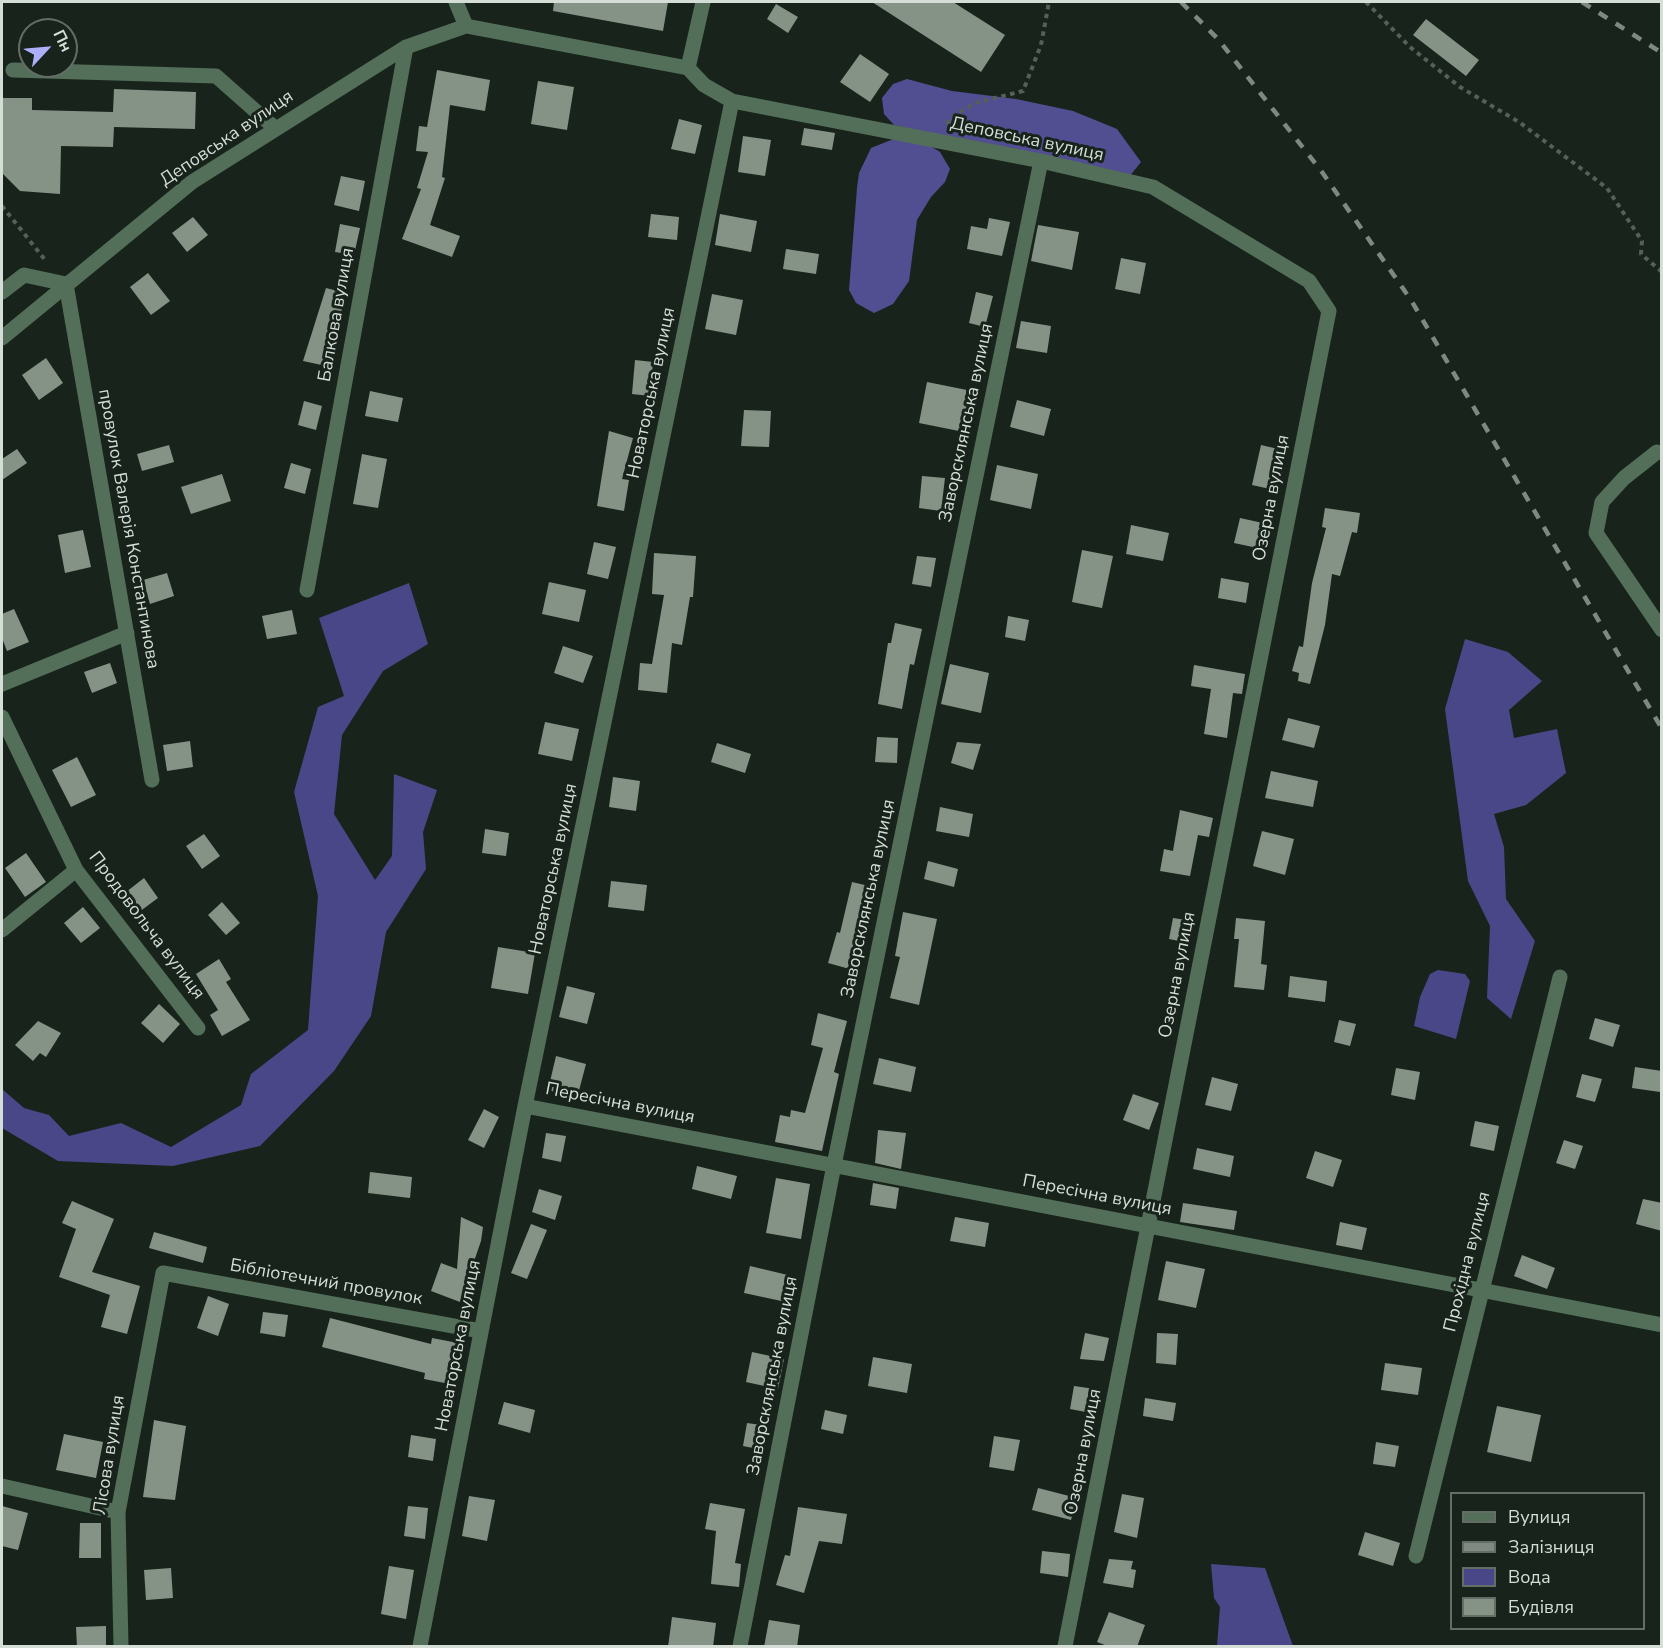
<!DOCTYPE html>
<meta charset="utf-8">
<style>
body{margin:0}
#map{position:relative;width:1663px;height:1648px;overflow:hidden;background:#18241b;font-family:"Nunito Sans",sans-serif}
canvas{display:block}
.frame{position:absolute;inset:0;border:3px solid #d5ddd7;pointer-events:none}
.legend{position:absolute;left:1450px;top:1492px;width:195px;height:138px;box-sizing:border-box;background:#18241b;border:2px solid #646e66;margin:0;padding:8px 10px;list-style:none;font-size:18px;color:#d5ddd7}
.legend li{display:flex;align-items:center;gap:12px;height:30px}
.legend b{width:30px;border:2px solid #646e66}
.north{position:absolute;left:18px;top:18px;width:60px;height:60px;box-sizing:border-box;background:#18241b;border:2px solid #646e66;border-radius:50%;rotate:64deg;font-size:16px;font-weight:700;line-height:24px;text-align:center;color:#d5ddd7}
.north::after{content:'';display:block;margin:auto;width:21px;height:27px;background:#adaffb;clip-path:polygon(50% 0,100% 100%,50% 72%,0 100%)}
</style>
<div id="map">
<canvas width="1663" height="1648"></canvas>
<div class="frame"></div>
<ul class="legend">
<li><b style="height:8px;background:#536f59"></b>Вулиця</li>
<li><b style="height:8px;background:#7f8981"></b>Залізниця</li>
<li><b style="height:16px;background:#4a4788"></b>Вода</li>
<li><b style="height:16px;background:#859387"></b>Будівля</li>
</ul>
<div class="north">Пн</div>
</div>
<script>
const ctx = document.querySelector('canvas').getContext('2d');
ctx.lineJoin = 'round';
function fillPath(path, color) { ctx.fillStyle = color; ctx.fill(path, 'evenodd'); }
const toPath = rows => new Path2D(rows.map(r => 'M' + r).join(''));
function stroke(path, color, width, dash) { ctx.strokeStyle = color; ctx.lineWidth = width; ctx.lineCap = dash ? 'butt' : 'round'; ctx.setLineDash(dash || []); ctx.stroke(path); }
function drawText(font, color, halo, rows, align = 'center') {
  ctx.font = font + ' "Nunito Sans",sans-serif'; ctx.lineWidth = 6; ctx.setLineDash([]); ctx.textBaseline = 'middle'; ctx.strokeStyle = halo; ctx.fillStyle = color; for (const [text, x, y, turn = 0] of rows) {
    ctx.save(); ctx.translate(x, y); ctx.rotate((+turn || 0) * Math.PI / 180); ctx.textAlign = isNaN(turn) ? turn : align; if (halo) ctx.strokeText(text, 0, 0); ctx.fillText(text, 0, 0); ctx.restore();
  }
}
const forest = toPath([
 [907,79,952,91,1016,99,1073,111,1117,129,1141,162,1129,177,894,125,884,114,882,98,893,84],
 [896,138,929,145,940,152,950,169,945,182,931,197,917,220,909,281,893,304,874,313,856,303,849,290,857,188,859,173,871,148]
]);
const water = toPath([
 [409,583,428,644,383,671,342,735,334,814,375,880,392,856,394,774,437,790,423,832,426,869,386,932,371,1016,334,1071,260,1146,173,1166,58,1161,2,1128,2,1089,24,1108,49,1115,69,1136,121,1123,171,1147,241,1105,251,1074,308,1030,318,896,294,792,318,707,344,696,319,618],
 [1465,639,1508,652,1542,681,1509,710,1514,738,1557,729,1566,773,1526,805,1494,814,1504,847,1506,899,1535,941,1511,1019,1487,998,1490,926,1468,881,1445,709],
 [1438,970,1465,974,1470,981,1456,1039,1414,1026,1420,997,1430,974],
 [1211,1564,1265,1568,1293,1646,1217,1646,1220,1607,1214,1598]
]);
const building = toPath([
 [554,2,668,2,663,31,553,11],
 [872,2,953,2,1005,35,981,72],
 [776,4,798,17,788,33,767,19],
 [1426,19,1479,60,1466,76,1413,35],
 [860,54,889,74,870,102,840,82],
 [437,70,490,80,485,111,450,105,442,177,445,178,430,225,460,236,452,257,402,239,421,189,417,188,428,152,416,151,419,126,427,127],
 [538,81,574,87,567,130,531,124],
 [114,89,196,92,195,129,114,127,113,147,61,146,60,194,20,191,2,173,2,98,32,98,32,110,113,112],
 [679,119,702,125,695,154,671,149],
 [804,128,835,133,832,150,801,145],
 [743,136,771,140,765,176,738,172],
 [341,176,365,181,359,211,334,205],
 [651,214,679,217,677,240,648,237],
 [720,214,757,221,751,252,715,245],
 [193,217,208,235,187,252,172,233],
 [989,218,1010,222,1002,256,967,249,971,226,987,229],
 [340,224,360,228,354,255,335,252],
 [1038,225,1079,232,1072,270,1031,261],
 [786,249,819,254,816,274,783,269],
 [1121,258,1146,263,1140,294,1115,289],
 [148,273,170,301,151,315,130,287],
 [326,288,346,293,335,336,338,337,331,367,303,361],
 [976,292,993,296,985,327,969,323],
 [712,294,743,300,736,335,705,329],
 [1021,321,1051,326,1047,353,1016,348],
 [46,358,63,383,39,400,22,375],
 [635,360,653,362,650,396,632,394],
 [927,382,972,391,964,432,919,423],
 [370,391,403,398,398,422,365,416],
 [1017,400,1051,409,1044,436,1010,427],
 [304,401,322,406,316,430,298,425],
 [744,410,771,411,769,447,741,446],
 [609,431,633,438,622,479,629,480,624,511,597,506],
 [169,445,174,462,142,471,137,454],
 [1261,445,1287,451,1279,491,1252,485],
 [17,449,27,463,2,480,2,459],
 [362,454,387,459,378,508,353,504],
 [291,463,311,469,305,494,284,488],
 [997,465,1038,474,1031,509,990,500],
 [222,474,231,501,191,514,181,487],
 [922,476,945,478,941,511,919,508],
 [1325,508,1360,513,1357,533,1352,532,1340,576,1332,574,1325,625,1310,684,1298,681,1299,673,1292,671,1299,646,1303,647,1312,583,1326,528,1322,527],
 [1240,518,1272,525,1267,550,1234,543],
 [1131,525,1169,533,1163,561,1126,554],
 [83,530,91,567,65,573,58,535],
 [594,542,616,547,608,579,587,574],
 [1082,550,1113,556,1102,608,1072,602],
 [654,553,696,556,693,597,690,597,682,645,672,643,667,693,638,690,640,663,652,664,664,595,652,594],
 [917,556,936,558,931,587,912,584],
 [167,573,174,596,150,604,143,580],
 [1221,578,1249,583,1246,603,1218,598],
 [549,582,586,590,579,622,542,614],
 [14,609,29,642,7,651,2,638,2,614],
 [292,610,297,634,267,639,262,616],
 [1008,616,1029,620,1025,641,1005,637],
 [895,623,922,629,914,665,910,664,902,709,878,704,888,643,891,643],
 [563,646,593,656,583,683,554,673],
 [110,663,117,683,92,693,84,672],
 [950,664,989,673,981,713,941,704],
 [1194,665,1245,674,1242,694,1233,693,1227,738,1204,734,1211,689,1191,686],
 [1288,718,1320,726,1314,748,1282,740],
 [545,722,579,729,572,761,538,754],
 [877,737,898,738,897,763,875,762],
 [190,741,193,767,167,771,163,745],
 [957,742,981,744,973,770,951,763],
 [717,743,751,754,745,773,711,762],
 [77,757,96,795,71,807,52,770],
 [1271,771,1318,781,1313,807,1265,798],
 [613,777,640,781,636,811,609,807],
 [940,807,973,814,969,837,936,831],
 [1180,810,1213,818,1209,837,1198,835,1190,876,1160,871,1164,849,1173,851],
 [485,829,509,833,506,856,482,853],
 [1262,831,1294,839,1285,875,1253,866],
 [204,834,220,856,202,869,186,846],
 [26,853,46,882,25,897,5,868],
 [928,861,958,869,954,887,924,879],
 [144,878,158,898,135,915,121,896],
 [611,881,647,885,644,911,608,907],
 [852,882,873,887,861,939,866,940,857,971,828,963,837,932,840,933],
 [222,902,240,923,226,935,208,915],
 [83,907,100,928,81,943,64,923],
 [903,912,937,919,919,1005,890,998,900,957,895,956],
 [1173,918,1193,921,1189,943,1169,939],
 [1236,918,1265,921,1261,964,1267,965,1264,990,1234,987,1239,939,1234,939],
 [498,947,535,953,528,994,491,988],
 [219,959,231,979,226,982,250,1020,222,1036,210,1015,218,1010,196,974],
 [1290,976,1327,981,1325,1002,1288,997],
 [567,986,595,993,587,1024,559,1017],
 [159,1004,180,1024,163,1043,141,1023],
 [818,1013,847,1021,834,1072,839,1074,822,1151,775,1142,780,1115,790,1117,791,1110,805,1113,823,1048,811,1045],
 [1595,1018,1620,1025,1613,1047,1589,1039],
 [1339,1020,1356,1024,1350,1046,1334,1042],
 [38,1021,61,1033,46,1057,40,1053,33,1061,15,1045],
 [556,1056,586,1064,577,1098,548,1090],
 [879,1058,916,1067,911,1092,873,1084],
 [1635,1067,1662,1071,1660,1092,1632,1088],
 [1396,1068,1420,1072,1415,1100,1391,1095],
 [1582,1074,1602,1079,1595,1102,1576,1097],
 [1212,1077,1238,1084,1231,1111,1205,1105],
 [1133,1094,1159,1103,1149,1130,1123,1120],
 [484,1109,499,1117,484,1148,468,1140],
 [1475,1121,1499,1126,1494,1151,1470,1146],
 [878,1130,906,1133,901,1169,875,1163],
 [546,1133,566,1136,561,1162,542,1158],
 [1564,1140,1583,1146,1575,1169,1556,1163],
 [1197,1148,1234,1156,1230,1177,1193,1169],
 [1315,1151,1342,1160,1333,1187,1306,1178],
 [697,1166,737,1176,731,1199,692,1189],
 [370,1172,412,1177,410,1198,368,1193],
 [776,1178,810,1184,801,1239,766,1233],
 [873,1183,899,1188,896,1209,870,1205],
 [539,1189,562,1196,555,1220,532,1212],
 [1643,1199,1662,1203,1662,1231,1636,1224],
 [72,1201,114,1219,92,1272,140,1286,127,1334,101,1327,110,1295,59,1277,76,1229,62,1223],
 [1183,1203,1237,1211,1234,1230,1180,1222],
 [461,1217,483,1227,481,1241,460,1302,431,1291,441,1263,457,1269],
 [955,1217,989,1223,985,1247,950,1241],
 [1340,1222,1367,1228,1362,1250,1336,1245],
 [531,1224,547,1230,527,1279,511,1273],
 [154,1232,207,1247,203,1263,149,1248],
 [1522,1255,1555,1268,1547,1289,1514,1276],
 [1166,1261,1205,1269,1196,1308,1158,1300],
 [750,1266,792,1276,786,1302,744,1293],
 [208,1296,229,1304,218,1336,197,1328],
 [263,1312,288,1315,285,1337,260,1333],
 [330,1318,431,1344,432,1338,458,1343,450,1384,424,1379,425,1373,322,1347],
 [1085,1333,1109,1338,1104,1361,1080,1359],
 [1157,1333,1178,1334,1176,1365,1156,1363],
 [752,1352,784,1359,778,1389,746,1382],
 [873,1357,912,1364,907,1393,868,1386],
 [1385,1363,1422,1368,1418,1395,1381,1390],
 [1074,1386,1095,1389,1091,1413,1070,1409],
 [1145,1398,1176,1403,1173,1421,1143,1416],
 [504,1402,535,1410,530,1433,498,1424],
 [1497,1406,1541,1415,1531,1462,1487,1452],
 [825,1410,847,1415,843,1434,821,1429],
 [154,1420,186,1426,175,1500,143,1497],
 [747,1423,768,1426,763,1450,743,1446],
 [64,1434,103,1442,96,1478,56,1470],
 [411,1435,436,1439,433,1461,408,1457],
 [994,1436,1020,1440,1014,1471,989,1467],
 [1376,1442,1399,1446,1395,1467,1373,1464],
 [1038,1488,1077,1498,1071,1520,1032,1510],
 [1122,1494,1144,1498,1137,1538,1114,1532],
 [469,1496,495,1500,487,1541,462,1536],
 [710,1503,745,1509,735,1563,741,1564,739,1587,711,1584,716,1531,705,1529],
 [2,1506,28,1513,18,1550,2,1546],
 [408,1506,428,1508,425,1539,404,1536],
 [798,1507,847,1514,842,1544,819,1541,804,1593,776,1585,785,1555,790,1556],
 [80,1523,101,1523,101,1558,79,1558],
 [1365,1532,1400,1543,1393,1566,1358,1555],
 [1042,1551,1070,1554,1068,1577,1040,1573],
 [1109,1559,1133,1561,1131,1569,1136,1570,1133,1588,1103,1583],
 [389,1566,414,1570,406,1619,381,1614],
 [171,1568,173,1598,146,1600,144,1570],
 [1109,1612,1145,1625,1137,1647,1110,1647,1097,1642],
 [672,1617,716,1623,713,1647,668,1647],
 [769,1620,800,1625,797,1647,764,1647],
 [106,1626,106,1647,77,1647,76,1627]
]);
const path = toPath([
 [1366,2,1410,47,1460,87,1519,122,1607,188,1642,241,1641,254,1662,272],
 [947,124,950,118,975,103,1023,91,1041,45,1049,2],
 [2,206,46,261]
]);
const minor = toPath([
 [456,2,466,26],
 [688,68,703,2],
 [13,70,216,76,276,129],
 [2,292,24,275,66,284,152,780],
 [2,338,192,182,406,47,466,26,688,68,704,85,732,101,1041,161,1153,187,1309,281,1329,311,1065,1646],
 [1657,452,1624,478,1602,502,1596,533,1662,630],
 [307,590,406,47],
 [2,684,127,633],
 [2,717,76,870,198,1028],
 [2,930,76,870],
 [525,1106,1662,1325],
 [2,1486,118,1512],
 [1416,1556,1560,977],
 [121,1646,118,1512,163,1273,481,1331],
 [420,1646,525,1106,732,101],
 [740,1646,834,1165,1041,161]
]);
const rail = toPath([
 [1181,2,1218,39,1322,172,1411,300,1662,729],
 [1582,2,1662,53]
]);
const streetNames = [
 ["Деповська вулиця",227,139,-34],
 ["Деповська вулиця",1027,140,12],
 ["Балкова вулиця",337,315,-80],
 ["Новаторська вулиця",652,393,-78],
 ["Заворсклянська вулиця",967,423,-78],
 ["Озерна вулиця",1272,498,-79],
 ["провулок Валерія Константинова",128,529,80],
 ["Новаторська вулиця",554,869,-78],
 ["Заворсклянська вулиця",869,899,-78],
 ["Продовольча вулиця",146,926,53],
 ["Озерна вулиця",1178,975,-79],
 ["Пересічна вулиця",620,1104,11],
 ["Пересічна вулиця",1097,1196,11],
 ["Прохідна вулиця",1468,1262,-76],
 ["Бібліотечний провулок",326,1283,10],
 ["Новаторська вулиця",459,1346,-79],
 ["Заворсклянська вулиця",773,1376,-79],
 ["Озерна вулиця",1084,1452,-79],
 ["Лісова вулиця",110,1455,-81]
];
fillPath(forest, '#514f91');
fillPath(water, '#4a4788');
fillPath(building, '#859387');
stroke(path, '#556058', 4, [4.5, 4.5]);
stroke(minor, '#536f59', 15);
stroke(rail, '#7f8981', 4.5, [10, 10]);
drawText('18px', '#d5ddd7', '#18241b', streetNames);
</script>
